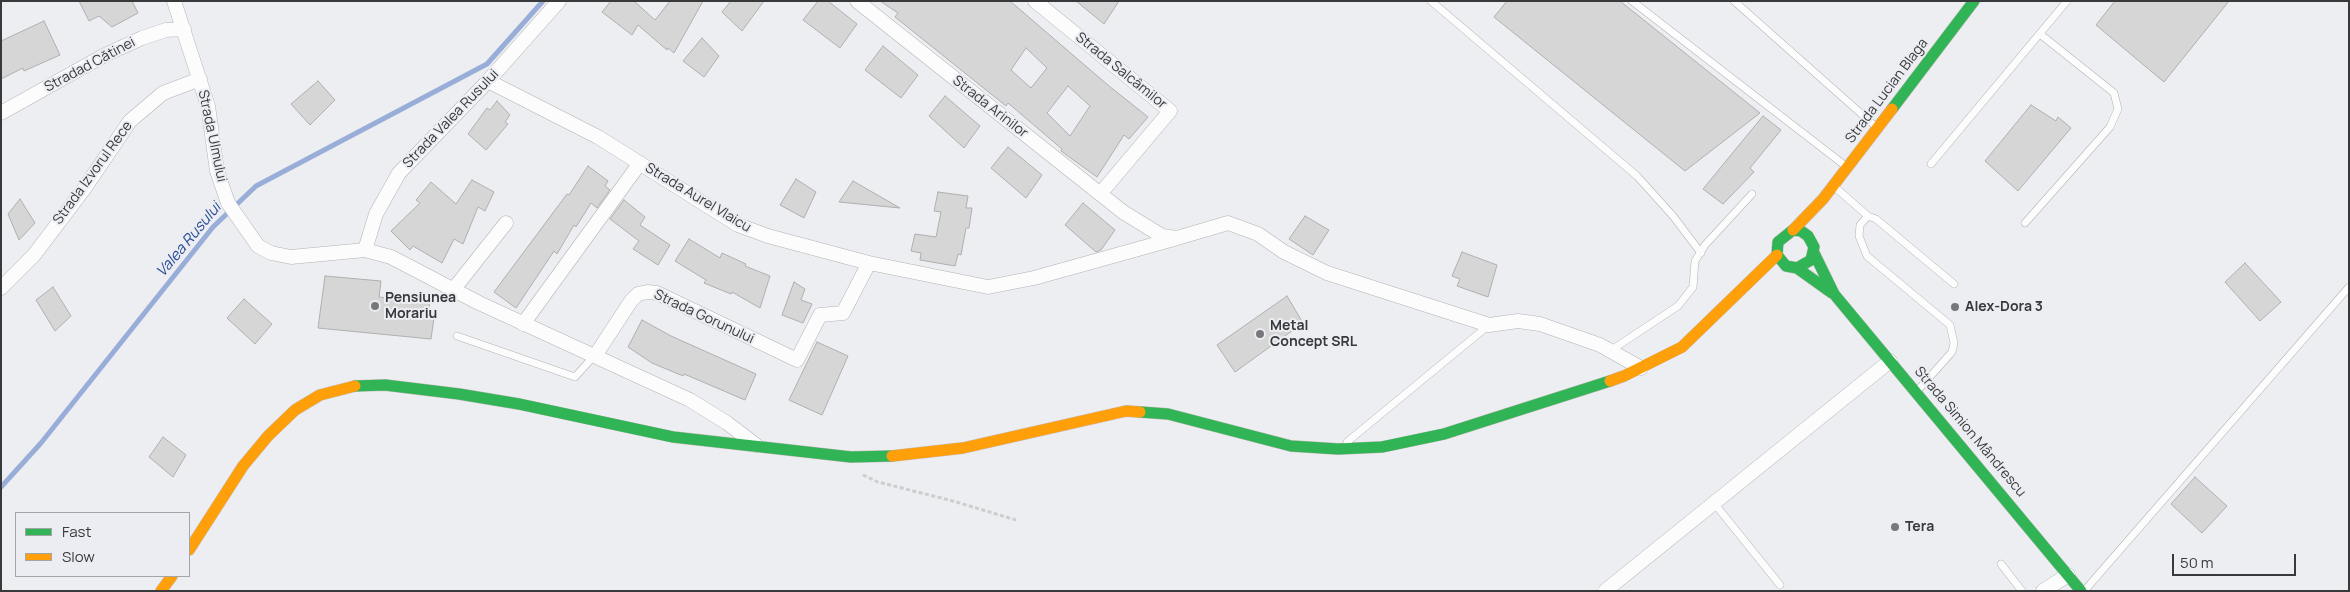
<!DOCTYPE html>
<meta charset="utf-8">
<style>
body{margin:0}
#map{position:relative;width:2350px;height:592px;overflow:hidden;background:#edeef1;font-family:Manrope,sans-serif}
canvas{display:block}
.frame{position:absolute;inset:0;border:2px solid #38393b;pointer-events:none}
.legend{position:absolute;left:15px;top:512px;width:175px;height:65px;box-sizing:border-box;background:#ecedf2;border:1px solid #a4a5a9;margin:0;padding:6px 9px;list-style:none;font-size:15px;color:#38393b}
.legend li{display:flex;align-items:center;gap:10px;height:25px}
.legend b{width:25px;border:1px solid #a4a5a9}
.scale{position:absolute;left:2172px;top:554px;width:124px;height:22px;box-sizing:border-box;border:2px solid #38393b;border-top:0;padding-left:6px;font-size:15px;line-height:18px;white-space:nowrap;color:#38393b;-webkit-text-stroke:4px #ecedf2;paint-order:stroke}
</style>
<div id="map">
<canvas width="2350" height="592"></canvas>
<div class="frame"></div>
<ul class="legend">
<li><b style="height:6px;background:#30b455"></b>Fast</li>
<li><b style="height:6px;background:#ff9f0a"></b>Slow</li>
</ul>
<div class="scale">50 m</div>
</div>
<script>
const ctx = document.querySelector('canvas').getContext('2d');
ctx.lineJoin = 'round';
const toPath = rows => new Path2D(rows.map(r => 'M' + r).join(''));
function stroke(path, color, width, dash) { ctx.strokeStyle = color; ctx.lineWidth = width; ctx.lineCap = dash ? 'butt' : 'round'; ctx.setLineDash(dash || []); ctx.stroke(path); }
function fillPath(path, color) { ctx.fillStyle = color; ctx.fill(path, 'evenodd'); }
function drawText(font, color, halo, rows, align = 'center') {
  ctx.font = font + ' Manrope,sans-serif'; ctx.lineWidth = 4; ctx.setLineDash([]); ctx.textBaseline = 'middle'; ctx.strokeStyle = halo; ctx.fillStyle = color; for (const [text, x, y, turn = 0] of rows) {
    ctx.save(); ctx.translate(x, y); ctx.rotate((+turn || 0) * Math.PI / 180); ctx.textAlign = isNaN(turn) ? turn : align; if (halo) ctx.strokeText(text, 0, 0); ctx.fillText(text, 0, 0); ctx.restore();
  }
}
const stream = toPath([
 [1,487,41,443,213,227,256,186,487,64,543,1]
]);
const building = toPath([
 [79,1,132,1,138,13,112,27,99,16,89,21,79,1],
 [611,1,634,1,655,20,670,1,703,1,674,53,668,48,667,50,638,25,632,35,602,12,611,1],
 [731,1,764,1,742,31,722,12,731,1],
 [818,1,828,1,857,24,840,48,803,20,818,1],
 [880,1,1010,1,1109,86,1148,117,1129,139,1124,135,1097,177,1061,151,1062,149,1008,103,1006,106,895,17,898,13,880,1],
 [1026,48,1047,68,1031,88,1011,70,1026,48],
 [1068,86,1090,106,1070,136,1047,113,1068,86],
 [1076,1,1119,1,1104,24,1076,1],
 [1507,1,1620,1,1760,113,1685,171,1494,17,1507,1],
 [2115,1,2229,1,2164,82,2096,25,2115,1],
 [44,21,60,55,24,71,23,68,1,79,1,41,44,21],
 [702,38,719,56,704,77,683,61,702,38],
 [883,46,918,75,901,98,865,70,883,46],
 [318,81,335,100,310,125,291,104,318,81],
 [945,96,980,126,964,148,929,116,945,96],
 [497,101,510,115,505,122,508,124,486,150,468,134,487,108,490,110,497,101],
 [2031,105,2056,121,2058,117,2071,128,2018,191,1985,161,2031,105],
 [1763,116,1781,130,1750,168,1754,172,1723,204,1703,189,1763,116],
 [1008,147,1042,175,1026,198,991,168,1008,147],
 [588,166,608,181,605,186,610,190,597,208,591,203,576,227,574,225,557,254,554,251,516,308,494,292,567,194,569,195,588,166],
 [796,179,816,192,804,218,780,205,796,179],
 [472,180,494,192,485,211,478,207,463,244,454,239,442,263,413,246,410,250,391,231,420,203,416,200,431,182,456,204,472,180],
 [853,181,900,208,839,202,853,181],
 [938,192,968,196,966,208,972,208,969,228,966,228,961,255,958,254,955,266,920,260,921,253,911,251,915,234,936,237,941,212,934,211,938,192],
 [20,199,35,223,19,240,8,214,20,199],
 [624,200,645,217,640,225,670,245,658,265,633,249,639,241,610,219,624,200],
 [1083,203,1115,230,1101,250,1096,252,1065,225,1083,203],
 [1305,216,1329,230,1313,255,1289,239,1305,216],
 [689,239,720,258,722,253,746,264,745,266,770,276,760,308,732,292,731,294,704,283,706,280,675,261,689,239],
 [1462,252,1497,265,1488,297,1457,286,1460,279,1452,276,1462,252],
 [2245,263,2281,302,2260,321,2225,282,2245,263],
 [325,276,381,281,379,297,411,301,411,295,431,298,428,311,435,311,431,339,318,328,325,276],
 [794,282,805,289,801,300,812,304,803,323,782,315,794,282],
 [53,287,71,316,55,331,36,300,53,287],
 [1287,296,1303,323,1235,372,1217,345,1287,296],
 [244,299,272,324,255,344,227,318,244,299],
 [642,320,671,336,756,374,745,400,684,374,683,376,652,363,628,347,642,320],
 [817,342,848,356,822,415,789,400,817,342],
 [163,437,186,455,173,477,149,457,163,437],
 [2195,477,2227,506,2202,533,2171,504,2195,477]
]);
const path = toPath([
 [863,475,878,482,953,501,1016,520]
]);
const lane = toPath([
 [1431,1,1637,176,1673,216,1701,253],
 [1632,1,1843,164],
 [1734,1,1874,125],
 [1931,164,2067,1],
 [1837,189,1868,216,1860,225,1859,236,1867,256,1950,325,1954,343,1952,352,1918,390],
 [1868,216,1876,219,1954,284],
 [2025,223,2110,127,2118,109,2114,93,2040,34],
 [457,336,575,377,594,356],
 [1610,351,1678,306,1693,287,1695,261,1705,245,1752,194],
 [1347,442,1489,325],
 [1714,503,1780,585],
 [2001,564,2022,591],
 [2085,590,2349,287]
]);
const street = toPath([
 [174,1,208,106,217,171,228,203,258,246,271,253,291,257,365,250,391,257,479,303,690,400,727,423,756,445],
 [857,1,1123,212,1162,236,1177,238,1228,223,1258,234,1284,252,1327,273,1489,325,1518,321,1540,324,1600,345,1641,368],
 [1035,1,1170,111,1100,194],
 [488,81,598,137,738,225,768,236,869,263,843,313,820,315,797,360,657,293,647,292,638,294,631,301,595,356],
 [1,113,105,55,142,38,166,30,184,29],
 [365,250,376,214,399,173,488,81,559,1],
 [869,263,988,287,1034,278,1174,239],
 [1,288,34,255,84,189,130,121,163,93,200,79],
 [453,290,506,223],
 [523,324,640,163],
 [1605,591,1890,361],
 [2043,591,2068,575]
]);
const fast = toPath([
 [1892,109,1974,1],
 [1814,253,1834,294,2081,591],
 [1797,268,1811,260,1814,247,1808,236,1801,231,1793,230,1778,242,1777,255,1786,266,1797,268,1832,293],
 [355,386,385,385,459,394,519,404,673,437,851,457,892,456],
 [1140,412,1168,414,1291,446,1338,449,1382,447,1444,434,1610,381]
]);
const slow = toPath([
 [1793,230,1823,199,1892,109],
 [1610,381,1624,376,1682,347,1777,255],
 [892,456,963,448,1126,411,1140,412],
 [189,550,243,466,268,436,295,410,320,395,355,386],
 [161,591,172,576]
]);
const markers = [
 [375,306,5,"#77787b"],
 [1955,307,5,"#77787b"],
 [1260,334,5,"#77787b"],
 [1895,527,5,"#77787b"]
];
const streetNames = [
 ["Stradad Cătinei",90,65,-28],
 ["Strada Salcâmilor",1121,71,39],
 ["Strada Lucian Blaga",1887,91,-53],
 ["Strada Arinilor",990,107,38],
 ["Strada Valea Rusului",451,119,-46],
 ["Strada Ulmului",212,136,78],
 ["Strada Izvorul Rece",93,173,-54],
 ["Strada Aurel Vlaicu",698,198,31],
 ["Strada Gorunului",704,317,25],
 ["Strada Simion Mândrescu",1970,432,50]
];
const poiNames = [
 ["Pensiunea",385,298],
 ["Morariu",385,314],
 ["Alex-Dora 3",1965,307],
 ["Metal",1270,326],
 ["Concept SRL",1270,342],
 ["Tera",1905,527]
];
const waterNames = [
 ["Valea Rusului",189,240,-50]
];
stroke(stream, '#98aed8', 5);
fillPath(building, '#d7d6d7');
stroke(building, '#afafb0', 1);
stroke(lane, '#b3b3b5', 8);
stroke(street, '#b3b3b5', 15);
stroke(fast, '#c5bbbb', 12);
stroke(slow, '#c5bbbb', 12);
stroke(path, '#cdcdcd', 3, [4, 2.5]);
stroke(lane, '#fcfcfd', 7);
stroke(street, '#fcfcfd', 14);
stroke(fast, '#30b455', 11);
stroke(slow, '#ff9f0a', 11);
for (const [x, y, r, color] of markers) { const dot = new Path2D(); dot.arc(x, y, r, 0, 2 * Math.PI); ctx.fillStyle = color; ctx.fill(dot); stroke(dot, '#ecedf2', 2); }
drawText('14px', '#38393b', '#ecedf2', streetNames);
drawText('bold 14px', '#38393b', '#ecedf2', poiNames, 'left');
drawText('italic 15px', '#274c93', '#ecedf2', waterNames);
</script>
